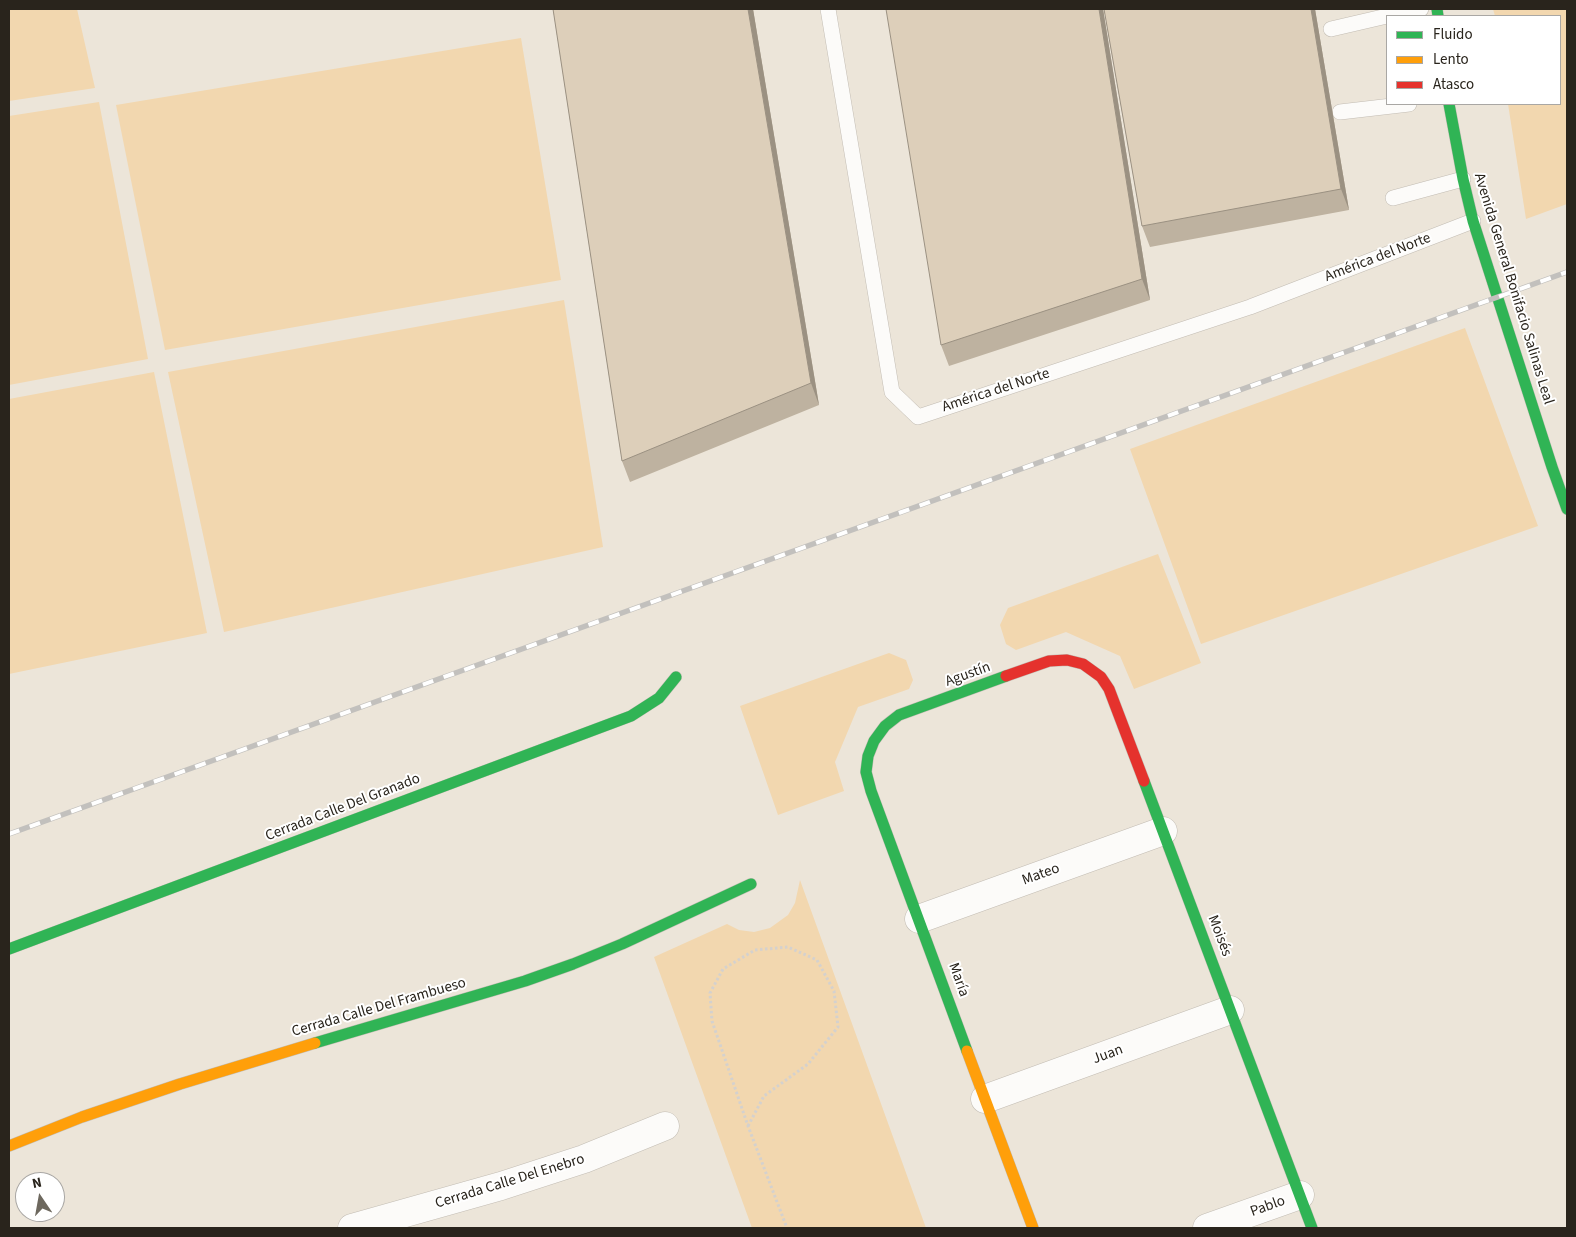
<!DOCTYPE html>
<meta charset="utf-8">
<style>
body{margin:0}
#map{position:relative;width:1576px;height:1237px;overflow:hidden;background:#ece5d9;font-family:"Source Sans 3",sans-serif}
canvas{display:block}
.frame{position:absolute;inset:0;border:10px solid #29241c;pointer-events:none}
.legend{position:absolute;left:1386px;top:15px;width:175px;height:90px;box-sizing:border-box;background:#fff;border:1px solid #a9a7a4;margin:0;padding:6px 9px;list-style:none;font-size:15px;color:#29241c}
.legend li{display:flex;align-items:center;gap:10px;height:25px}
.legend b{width:25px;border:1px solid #a9a7a4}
.north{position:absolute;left:15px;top:1172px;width:50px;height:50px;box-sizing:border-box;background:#fff;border:1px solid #a9a7a4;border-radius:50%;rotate:348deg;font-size:14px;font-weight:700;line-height:20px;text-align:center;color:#29241c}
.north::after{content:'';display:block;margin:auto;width:18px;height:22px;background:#6d685e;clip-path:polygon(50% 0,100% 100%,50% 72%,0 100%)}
</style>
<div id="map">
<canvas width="1576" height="1237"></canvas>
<div class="frame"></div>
<ul class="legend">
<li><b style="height:6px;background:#30b455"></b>Fluido</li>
<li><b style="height:6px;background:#ff9f0a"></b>Lento</li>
<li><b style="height:6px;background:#e5322d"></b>Atasco</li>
</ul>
<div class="north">N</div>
</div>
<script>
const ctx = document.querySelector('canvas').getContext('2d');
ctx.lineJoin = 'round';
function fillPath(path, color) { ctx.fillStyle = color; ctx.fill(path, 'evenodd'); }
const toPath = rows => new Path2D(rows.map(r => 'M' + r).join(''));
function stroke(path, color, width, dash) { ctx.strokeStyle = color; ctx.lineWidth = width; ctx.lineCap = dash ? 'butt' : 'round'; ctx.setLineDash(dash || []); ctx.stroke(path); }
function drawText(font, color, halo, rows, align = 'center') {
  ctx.font = font + ' "Source Sans 3",sans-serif'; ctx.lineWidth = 4; ctx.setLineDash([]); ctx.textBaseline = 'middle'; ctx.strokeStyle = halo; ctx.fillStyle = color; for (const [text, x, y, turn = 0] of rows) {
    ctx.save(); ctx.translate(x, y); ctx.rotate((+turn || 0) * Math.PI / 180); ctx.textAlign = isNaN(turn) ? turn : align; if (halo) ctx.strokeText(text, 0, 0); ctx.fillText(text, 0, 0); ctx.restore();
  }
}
const green = toPath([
 [9,9,77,9,95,88,9,101],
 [1493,9,1567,9,1567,204,1526,219,1508,104,1560,104,1560,16,1495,16],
 [521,38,561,280,165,350,116,105],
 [99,102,148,359,9,385,9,116],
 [564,300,603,547,224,632,168,372],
 [1465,328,1538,526,1201,644,1130,449],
 [154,372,207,633,9,674,9,399],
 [1158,554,1201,663,1134,689,1120,656,1066,632,1016,650,1006,644,1000,625,1008,608],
 [889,653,906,660,913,680,909,689,858,707,835,762,844,791,778,815,740,706],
 [800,880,926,1228,752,1228,654,957,727,924,739,930,754,932,770,928,788,915,795,903]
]);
const path = toPath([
 [748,1126,764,1096,808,1064,838,1027,834,991,817,960,788,947,755,950,723,969,710,993,712,1021,748,1126,787,1228]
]);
const lane = toPath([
 [828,9,892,392,918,417,1250,307,1473,221],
 [1387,16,1421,9],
 [1331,29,1387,16],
 [1340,112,1409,104],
 [1393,198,1463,179]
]);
const street = toPath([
 [919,919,1163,831],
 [985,1099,1230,1010],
 [352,1228,501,1186,584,1159,665,1126],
 [1207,1228,1300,1195]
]);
const fast = toPath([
 [1437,9,1438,16],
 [1449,104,1463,179,1473,221,1552,467,1567,509],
 [1144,781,1312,1228],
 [9,949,631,716,659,698,676,677],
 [315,1043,525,981,573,964,622,944,751,884],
 [967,1051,871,791,866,772,868,756,874,741,885,726,899,715,1006,676]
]);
const slow = toPath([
 [967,1051,1033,1228],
 [9,1146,82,1117,180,1084,315,1043]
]);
const jam = toPath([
 [1006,676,1049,661,1067,660,1083,664,1101,677,1109,689,1144,781]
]);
const rail = toPath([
 [9,834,1567,272]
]);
const wall = toPath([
 [553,9,753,9,819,405,630,482,622,461],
 [1103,9,1150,300,949,366,941,345],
 [1104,9,1315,9,1349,210,1150,247,1142,226]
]);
const shadedWall = toPath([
 [748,9,753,9,819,405,811,383],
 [1099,9,1103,9,1150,300,1142,279],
 [1311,9,1315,9,1349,210,1341,189]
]);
const building = toPath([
 [553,9,748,9,811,383,622,461,553,9],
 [886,9,1099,9,1142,279,941,345,886,9],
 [1104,9,1311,9,1341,189,1142,226,1104,9]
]);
const streetNames = [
 ["América del Norte",1378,258,-21],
 ["Avenida General Bonifacio Salinas Leal",1513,289,73],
 ["América del Norte",996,391,-18],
 ["Agustín",968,675,-20],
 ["Cerrada Calle Del Granado",343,808,-21],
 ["Mateo",1041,875,-20],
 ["Moisés",1219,936,69],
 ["María",958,980,70],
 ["Cerrada Calle Del Frambueso",379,1008,-16],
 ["Juan",1108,1055,-20],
 ["Cerrada Calle Del Enebro",510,1182,-17],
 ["Pablo",1268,1207,-20]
];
fillPath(green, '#f2d7af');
stroke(lane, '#c2bcb3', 16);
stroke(street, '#c2bcb3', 29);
stroke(fast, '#c2bcb3', 12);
stroke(slow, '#c2bcb3', 12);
stroke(jam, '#c2bcb3', 12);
stroke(path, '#d4d1ce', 3, [2.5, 2.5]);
stroke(lane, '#fcfbf9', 15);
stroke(street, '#fcfbf9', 28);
stroke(fast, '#30b455', 11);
stroke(slow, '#ff9f0a', 11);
stroke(jam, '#e5322d', 11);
stroke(rail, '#c2c0bd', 5.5);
stroke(rail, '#fff', 4, [11]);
fillPath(wall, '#beb2a0');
fillPath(shadedWall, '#9b9182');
fillPath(building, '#ddcfba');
stroke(building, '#9b9182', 1);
drawText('15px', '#29241c', '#fff', streetNames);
</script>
